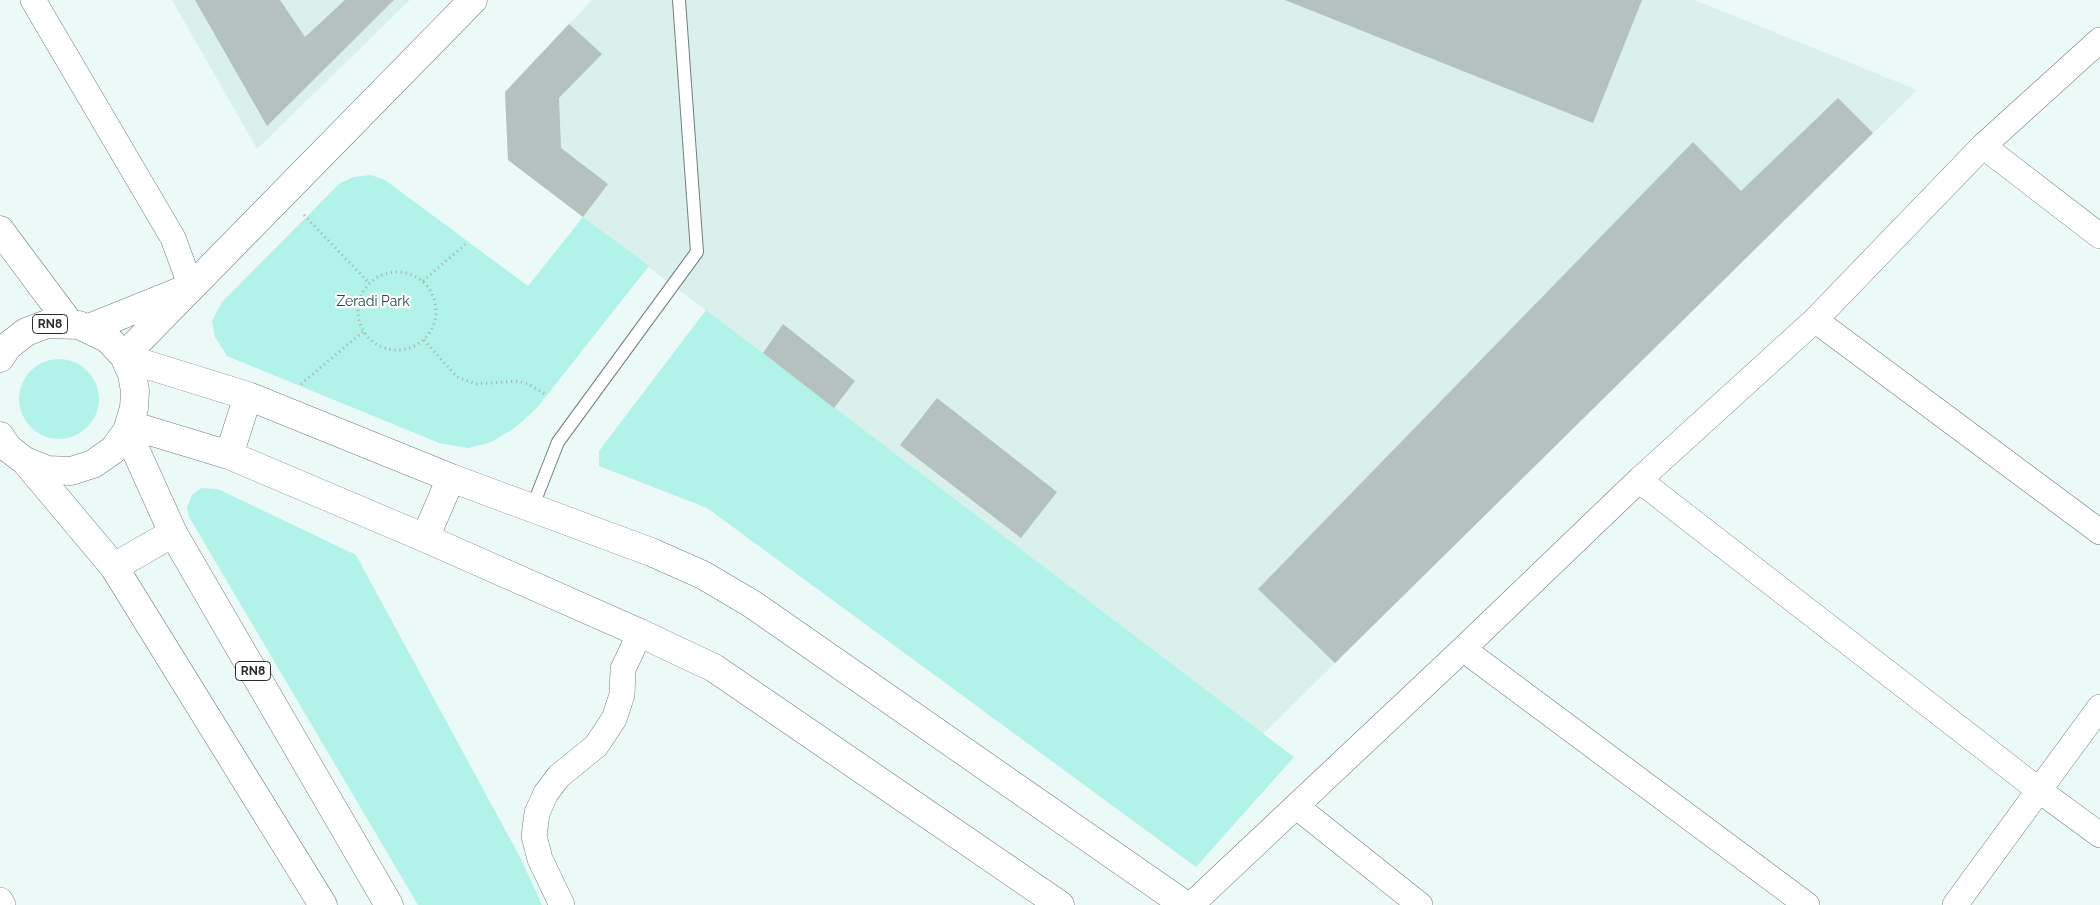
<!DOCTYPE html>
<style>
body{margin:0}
canvas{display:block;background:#ecfaf7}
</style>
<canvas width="2100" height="905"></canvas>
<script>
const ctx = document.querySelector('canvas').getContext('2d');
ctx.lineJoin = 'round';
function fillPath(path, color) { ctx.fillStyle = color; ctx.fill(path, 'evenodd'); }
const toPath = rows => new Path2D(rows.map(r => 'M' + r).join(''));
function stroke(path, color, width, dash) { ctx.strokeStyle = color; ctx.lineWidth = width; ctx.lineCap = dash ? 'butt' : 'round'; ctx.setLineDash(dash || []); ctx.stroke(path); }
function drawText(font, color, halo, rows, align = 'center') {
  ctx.font = font + ' Raleway,sans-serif'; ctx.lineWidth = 4.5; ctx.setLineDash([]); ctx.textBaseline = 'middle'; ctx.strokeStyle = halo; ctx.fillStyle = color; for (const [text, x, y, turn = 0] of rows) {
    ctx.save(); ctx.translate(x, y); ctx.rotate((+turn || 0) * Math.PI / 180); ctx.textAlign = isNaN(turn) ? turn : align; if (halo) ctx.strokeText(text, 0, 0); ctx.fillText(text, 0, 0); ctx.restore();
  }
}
const built = toPath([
 [172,0,410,0,257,149],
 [592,0,1695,0,1917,90,1263,734,508,160,505,92]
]);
const green = toPath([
 [371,175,385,180,528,286,583,217,649,266,536,409,512,430,489,443,468,448,439,443,227,356,215,337,212,321,222,302,339,184,353,177],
 [706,310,1294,757,1196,867,707,508,599,466,599,451],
 '19 399a40 40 0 1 1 80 0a40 40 0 1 1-80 0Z',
 [201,488,218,489,356,555,521,859,542,905,418,905,189,517,187,507,192,495]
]);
const building = toPath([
 [195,0,280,0,305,37,345,0,394,0,267,126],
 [1285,0,1642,0,1593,123],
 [569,24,602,54,559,98,561,148,608,184,583,217,508,160,505,92],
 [1838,98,1873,133,1335,663,1258,589,1693,142,1741,191],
 [783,324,855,381,834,408,763,353],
 [937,398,1057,492,1021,538,900,445]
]);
const path = toPath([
 [304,215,369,283],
 '358 311a39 39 0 1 1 78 0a39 39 0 1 1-78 0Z',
 [423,281,468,242],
 [424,340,457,377,477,384,518,381,528,384,547,395],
 [301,384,364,331]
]);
const service = toPath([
 [532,508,558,442,697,252,679,0]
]);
const minor = toPath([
 [33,0,173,238,191,287],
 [1983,146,2100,236],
 [1815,320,2100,532],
 [1639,480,2040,791,2100,835],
 [1463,649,1807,905],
 [1297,807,1420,905],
 [0,900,3,905],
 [562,905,540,859,534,836,537,813,546,793,559,776,596,746,614,719,622,695,623,669,640,633],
 [1191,905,1463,649,1639,480,1815,320,1983,146,2100,40],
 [1955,905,2100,707]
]);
const tertiary = toPath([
 [89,328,181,291],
 [124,356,473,0]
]);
const primary = toPath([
 [0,230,70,324],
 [0,358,8,346,26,332,47,324,79,325,108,339,124,356,132,374,135,391,134,408,127,431,113,450,93,464,71,471,47,470,25,461,8,448,0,436],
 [125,358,248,396,451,478,651,552,703,575,752,604,1185,905],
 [130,425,229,455,425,538,640,633,714,668,1060,905],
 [127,431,173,533,389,905],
 [229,455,248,396],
 [25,461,114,567,323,905],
 [425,538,451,478],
 [114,567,173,533]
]);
const shields = [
 [50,324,35],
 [253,671,35]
];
const shieldNames = [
 ["RN8",50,324],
 ["RN8",253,671]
];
const parkNames = [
 ["Zeradi Park",373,302]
];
fillPath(built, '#d9f0ec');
fillPath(green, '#b1f3e8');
fillPath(building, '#b4c1be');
stroke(service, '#727e7c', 14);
stroke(minor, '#727e7c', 26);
stroke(tertiary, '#727e7c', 29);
stroke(primary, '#727e7c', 29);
stroke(path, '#a3adab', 3, [1, 4]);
stroke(service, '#fff', 12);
stroke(minor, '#fff', 25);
stroke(tertiary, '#fff', 28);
stroke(primary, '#fff', 28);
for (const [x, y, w] of shields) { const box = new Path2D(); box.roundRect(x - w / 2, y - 9.5, w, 19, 4); ctx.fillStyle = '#fff'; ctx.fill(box); stroke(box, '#282d2c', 1); }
drawText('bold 12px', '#282d2c', null, shieldNames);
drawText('14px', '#224a44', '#fff', parkNames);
</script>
